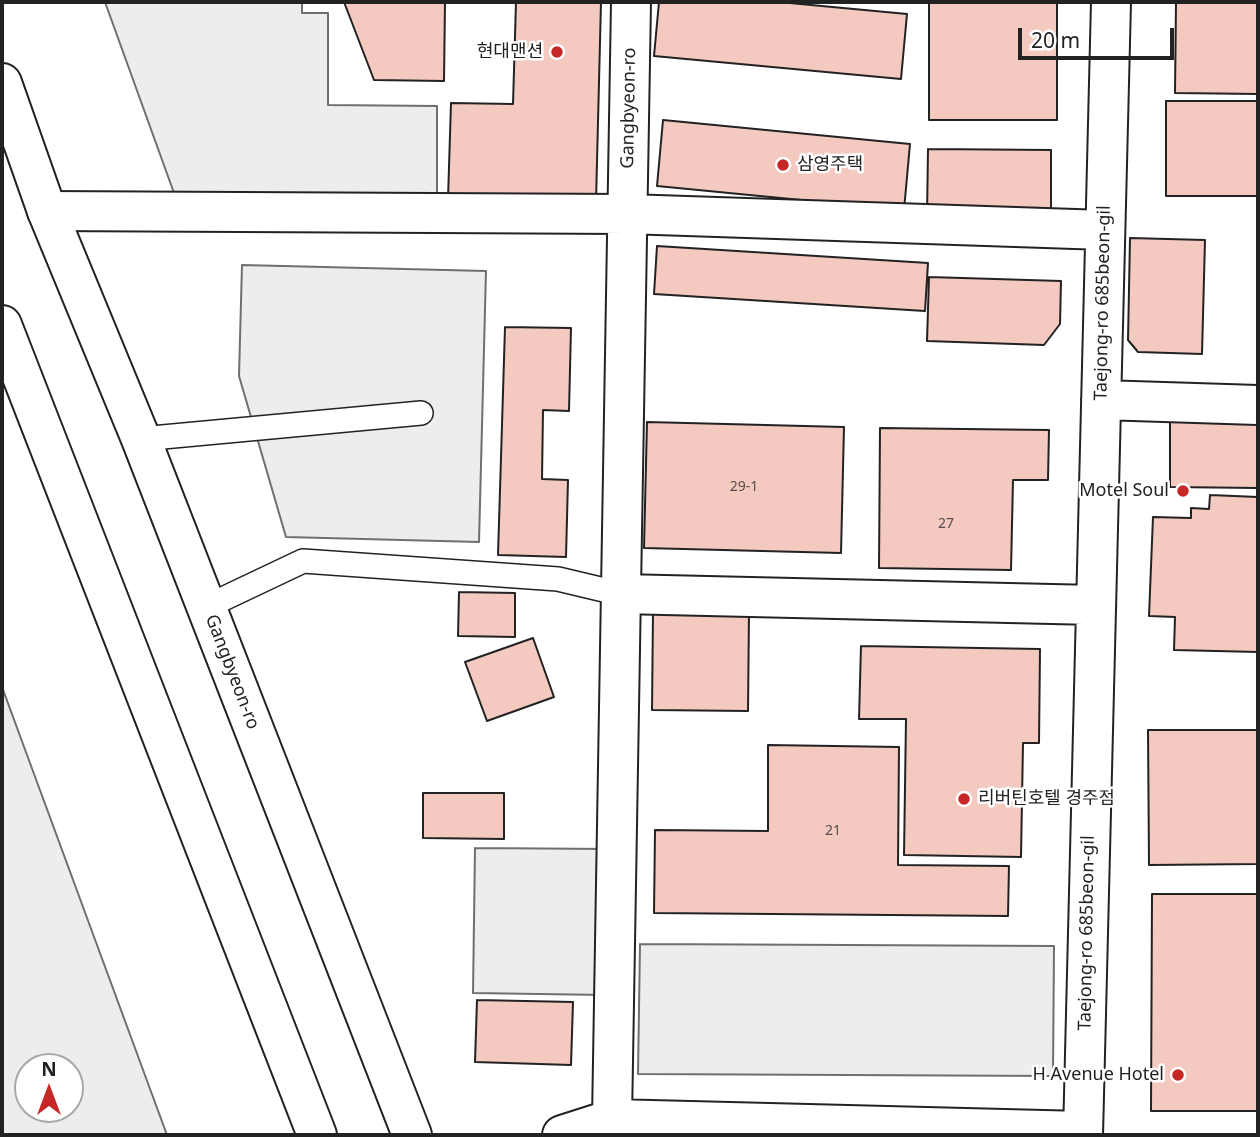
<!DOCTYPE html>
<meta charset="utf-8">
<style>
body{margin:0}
#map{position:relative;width:1260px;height:1137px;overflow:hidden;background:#fff;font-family:"Noto Sans",sans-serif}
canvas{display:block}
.frame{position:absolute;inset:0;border:4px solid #222;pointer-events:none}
.north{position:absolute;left:14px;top:1053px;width:70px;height:70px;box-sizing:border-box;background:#fff;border:2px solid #a7a7a7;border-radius:50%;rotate:0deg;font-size:19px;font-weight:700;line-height:28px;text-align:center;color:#222}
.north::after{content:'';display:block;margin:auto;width:24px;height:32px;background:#c62828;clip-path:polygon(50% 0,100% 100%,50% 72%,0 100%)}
.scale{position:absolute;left:1018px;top:28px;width:156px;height:32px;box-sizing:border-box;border:4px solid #222;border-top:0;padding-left:9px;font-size:21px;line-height:24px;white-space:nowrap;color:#222;-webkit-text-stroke:5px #fff;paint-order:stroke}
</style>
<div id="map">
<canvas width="1260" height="1137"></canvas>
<div class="frame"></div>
<div class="north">N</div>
<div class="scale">20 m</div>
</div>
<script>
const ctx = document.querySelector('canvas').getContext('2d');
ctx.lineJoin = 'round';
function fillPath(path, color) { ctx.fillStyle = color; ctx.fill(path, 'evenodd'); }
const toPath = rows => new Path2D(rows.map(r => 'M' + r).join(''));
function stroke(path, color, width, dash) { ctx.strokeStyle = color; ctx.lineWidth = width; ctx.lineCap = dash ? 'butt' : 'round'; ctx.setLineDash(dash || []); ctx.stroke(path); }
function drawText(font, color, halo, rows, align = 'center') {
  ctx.font = font + ' "Noto Sans","Noto Sans KR",sans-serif'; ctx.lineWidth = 5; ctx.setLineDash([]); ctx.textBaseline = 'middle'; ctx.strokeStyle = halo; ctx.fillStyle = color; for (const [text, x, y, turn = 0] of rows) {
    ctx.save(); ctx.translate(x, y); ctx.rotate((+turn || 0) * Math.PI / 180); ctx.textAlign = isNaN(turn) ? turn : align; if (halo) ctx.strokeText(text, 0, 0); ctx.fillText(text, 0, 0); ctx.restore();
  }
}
const parking = toPath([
 [105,2,302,2,302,13,328,13,328,105,437,106,437,194,174,193,105,2],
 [242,265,486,271,479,542,286,537,239,376,242,265],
 [2,687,167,1135,2,1135,2,687],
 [28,1067,70,1067,70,1109,28,1109,28,1067],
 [475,848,608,849,606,995,473,993,475,848],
 [640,944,1054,946,1053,1076,638,1074,640,944]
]);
const building = toPath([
 [344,2,445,2,444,81,374,80,344,2],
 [516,2,601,2,596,202,448,199,451,103,513,104,516,2],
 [659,2,779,2,907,14,901,79,654,56,659,2],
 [929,2,1057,2,1057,120,929,120,929,2],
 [1176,2,1258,2,1258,94,1175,93,1176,2],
 [1166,101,1258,101,1258,196,1166,196,1166,101],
 [663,120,910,144,904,210,657,186,663,120],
 [928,149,1051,150,1051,217,927,216,928,149],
 [1130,238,1205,240,1202,354,1138,352,1128,340,1130,238],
 [657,246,928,263,925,311,654,294,657,246],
 [929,277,1061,281,1060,324,1044,345,927,341,929,277],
 [505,327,571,328,569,411,543,410,542,479,568,480,566,557,498,555,505,327],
 [1170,415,1258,416,1258,488,1170,487,1170,415],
 [647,422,844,427,841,553,644,548,647,422],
 [880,428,1049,430,1048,480,1013,480,1011,570,879,568,880,428],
 [1210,495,1258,497,1258,652,1174,650,1175,617,1149,616,1153,517,1191,518,1191,508,1209,509,1210,495],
 [459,592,515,593,515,637,458,636,459,592],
 [653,611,749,612,748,711,652,710,653,611],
 [533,638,554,697,487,721,465,662,533,638],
 [861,646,1040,649,1039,743,1023,743,1021,857,904,855,906,719,859,719,861,646],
 [1148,730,1258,730,1258,864,1149,865,1148,730],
 [768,745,899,747,898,865,1009,866,1008,916,654,913,655,830,768,831,768,745],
 [423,793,504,793,504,839,423,838,423,793],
 [1152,894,1257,894,1257,1111,1151,1111,1152,894],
 [477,1000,573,1002,571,1065,475,1062,477,1000]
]);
const lane = toPath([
 [141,439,421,413],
 [206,607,303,561,558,579,621,594]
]);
const street = toPath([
 [47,211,627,214,1105,230],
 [1101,400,1258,405],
 [621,594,1095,605],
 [612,1119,631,2],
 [562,1135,612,1119,1083,1131],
 [1083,1135,1111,2]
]);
const secondary = toPath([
 [2,83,47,211,141,439,412,1135],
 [2,325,317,1135]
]);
const markers = [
 [557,52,7,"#c62828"],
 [783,165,7,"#c62828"],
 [1183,491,7,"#c62828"],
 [964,799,7,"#c62828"],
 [1178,1075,7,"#c62828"]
];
const numberNames = [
 ["29-1",744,487],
 ["27",946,524],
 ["21",833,831]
];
const poiNames = [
 ["현대맨션",543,52],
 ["삼영주택",797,165,"left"],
 ["Motel Soul",1169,491],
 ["리버틴호텔 경주점",978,799,"left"],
 ["H Avenue Hotel",1164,1075]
];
const streetNames = [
 ["Gangbyeon-ro",629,108,-89],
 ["Taejong-ro 685beon-gil",1103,303,-89],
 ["Gangbyeon-ro",232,672,69],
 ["Taejong-ro 685beon-gil",1087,933,-89]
];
fillPath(parking, '#ededed');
stroke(parking, '#6f6f6f', 2);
fillPath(building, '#f3c9c0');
stroke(building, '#222', 2);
stroke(lane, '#222', 26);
stroke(street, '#222', 42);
stroke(secondary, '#222', 42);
stroke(lane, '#fff', 23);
stroke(street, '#fff', 38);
stroke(secondary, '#fff', 38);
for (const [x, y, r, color] of markers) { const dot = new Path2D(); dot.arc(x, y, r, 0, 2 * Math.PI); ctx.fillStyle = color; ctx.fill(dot); stroke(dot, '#fff', 2.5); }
drawText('14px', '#564c4a', null, numberNames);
drawText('18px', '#222', '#fff', poiNames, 'right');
drawText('18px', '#222', '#fff', streetNames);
</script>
